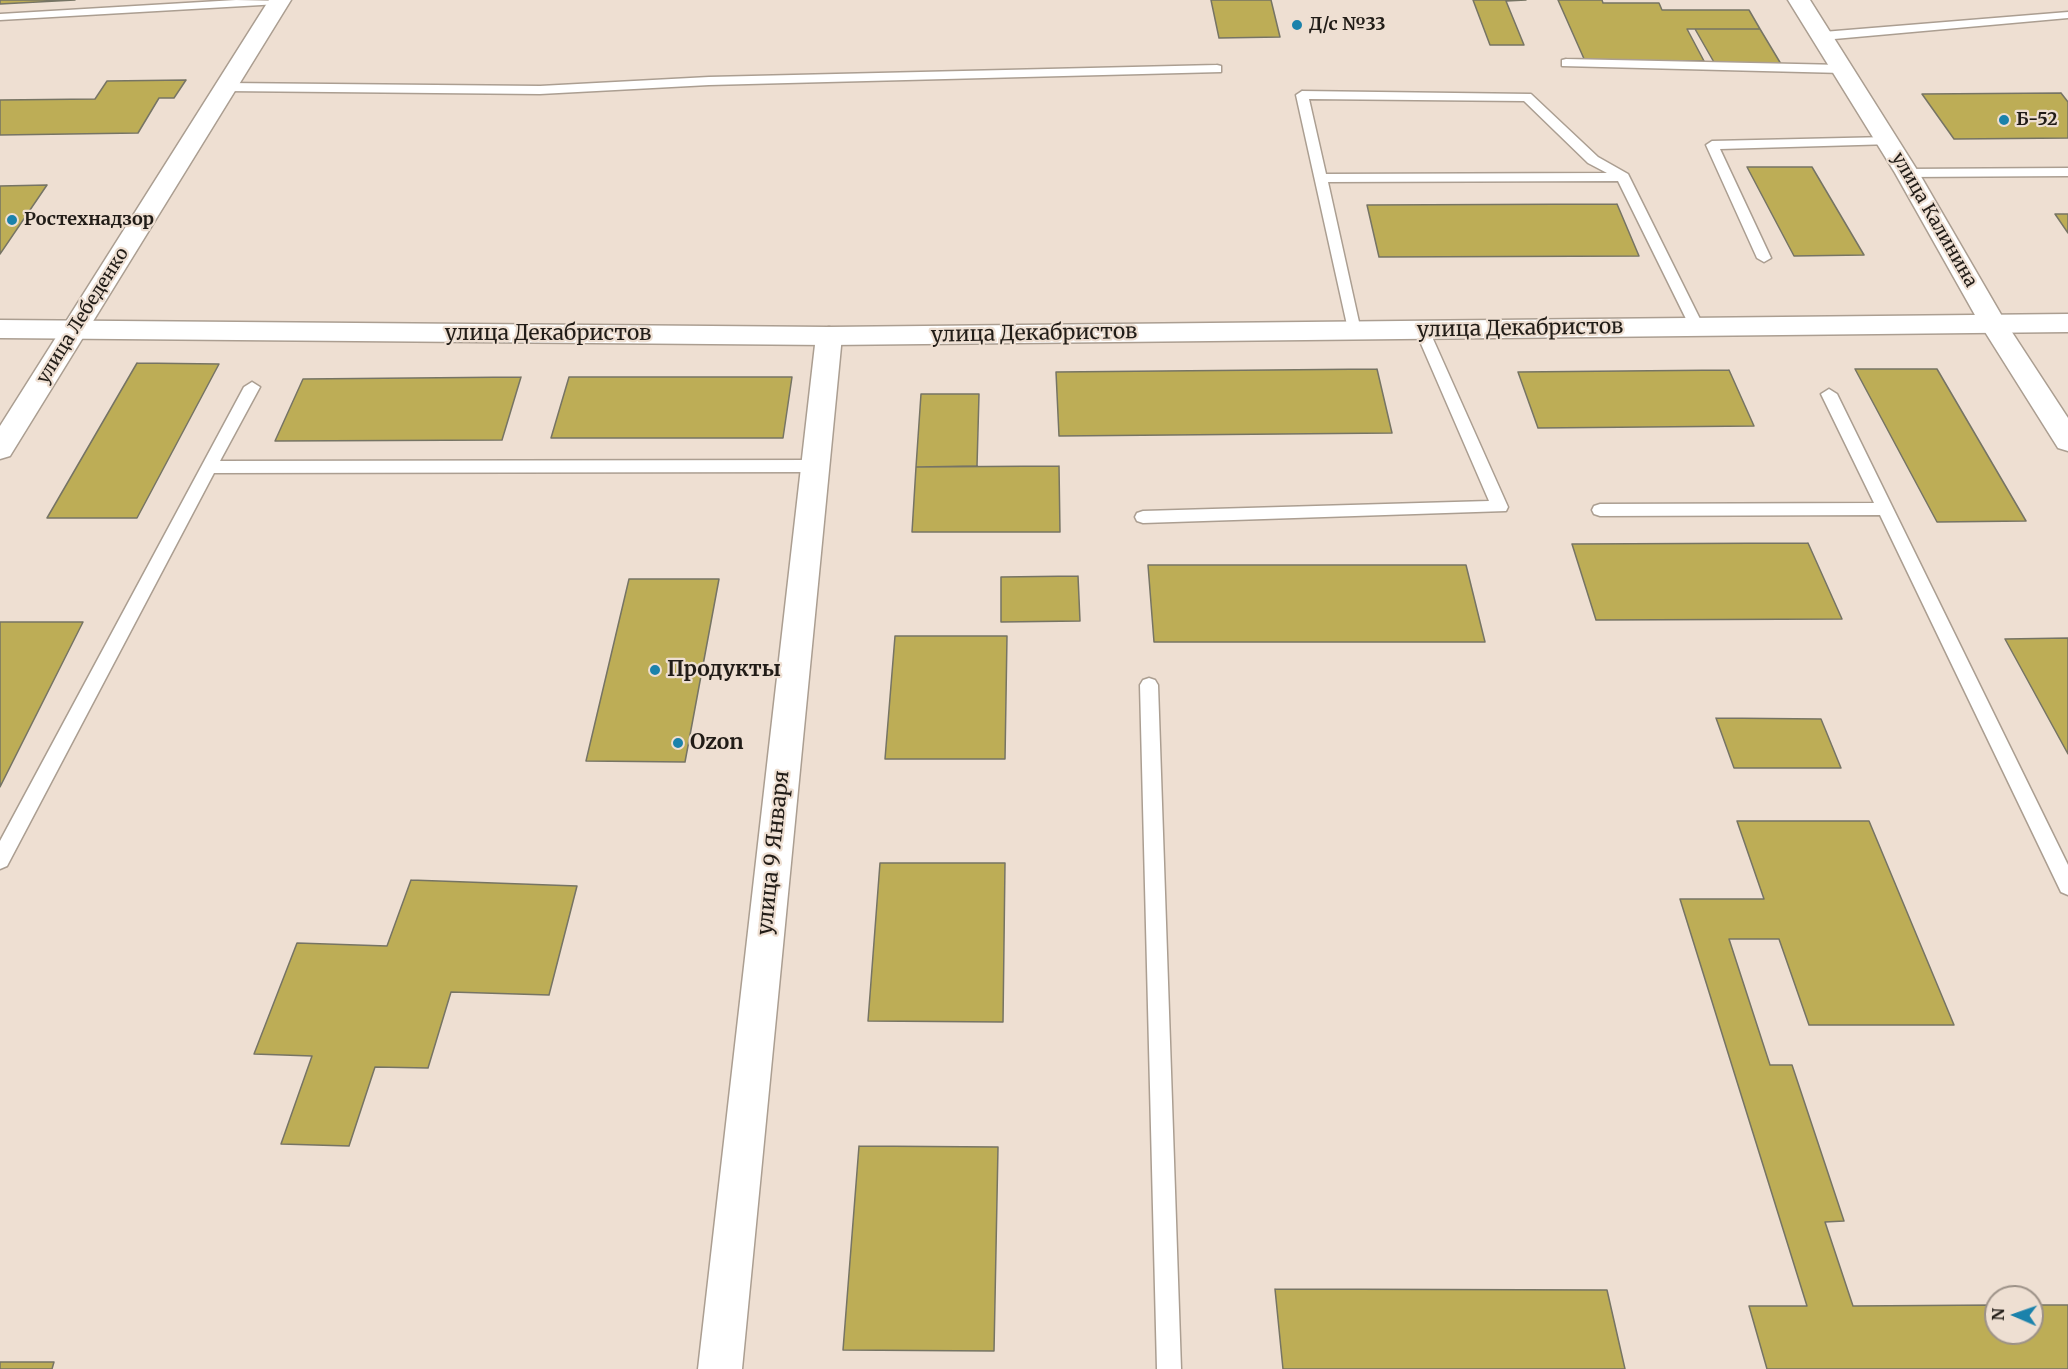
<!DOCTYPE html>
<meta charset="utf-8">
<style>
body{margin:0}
#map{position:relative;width:2068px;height:1369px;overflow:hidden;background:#eedfd2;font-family:Merriweather,serif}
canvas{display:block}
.north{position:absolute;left:1984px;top:1285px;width:60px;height:60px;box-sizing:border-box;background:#eedfd2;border:2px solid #9c9187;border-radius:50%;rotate:272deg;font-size:16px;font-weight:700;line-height:24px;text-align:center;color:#211c17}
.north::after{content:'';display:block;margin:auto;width:21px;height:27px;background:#1b82ab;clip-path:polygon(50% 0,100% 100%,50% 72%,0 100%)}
</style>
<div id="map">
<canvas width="2068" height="1369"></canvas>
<div class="north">N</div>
</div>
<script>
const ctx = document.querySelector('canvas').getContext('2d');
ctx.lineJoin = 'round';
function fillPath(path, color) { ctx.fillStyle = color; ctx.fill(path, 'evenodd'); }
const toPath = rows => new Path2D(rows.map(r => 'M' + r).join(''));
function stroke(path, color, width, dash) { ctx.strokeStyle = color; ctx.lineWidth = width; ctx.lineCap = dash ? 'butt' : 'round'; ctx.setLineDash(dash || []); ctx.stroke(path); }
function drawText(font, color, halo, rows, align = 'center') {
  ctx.font = font + ' Merriweather,serif'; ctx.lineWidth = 4.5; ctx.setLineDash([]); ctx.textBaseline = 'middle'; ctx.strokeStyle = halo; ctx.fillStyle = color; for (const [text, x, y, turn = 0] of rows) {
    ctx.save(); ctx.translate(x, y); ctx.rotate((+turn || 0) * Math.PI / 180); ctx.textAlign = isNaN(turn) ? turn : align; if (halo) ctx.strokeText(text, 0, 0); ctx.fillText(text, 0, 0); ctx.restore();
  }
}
const building = toPath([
 [0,0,75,0,0,4,0,0],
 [1211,0,1271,0,1280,37,1219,38,1211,0],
 [1473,0,1526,0,1506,1,1524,45,1490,45,1473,0],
 [1558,0,1602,0,1603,3,1659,3,1662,10,1749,10,1760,29,1687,29,1704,61,1585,61,1558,0],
 [1695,29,1760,29,1781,64,1715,64,1695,29],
 [186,80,174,98,159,98,138,133,0,135,0,100,95,99,107,81,186,80],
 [2061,93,2068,102,2068,138,1954,139,1922,94,2061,93],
 [1747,167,1812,167,1864,255,1794,256,1747,167],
 [47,185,0,254,0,186,47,185],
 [1617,204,1639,256,1379,257,1367,205,1617,204],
 [2055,214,2068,214,2068,233,2055,214],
 [137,363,219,364,137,518,47,518,137,363],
 [1377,369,1392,433,1059,436,1056,372,1377,369],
 [1855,369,1937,369,2026,521,1937,522,1855,369],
 [1729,370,1754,426,1538,428,1518,372,1729,370],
 [521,377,502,440,275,441,303,379,521,377],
 [569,377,792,377,783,438,551,438,569,377],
 [921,394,979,394,977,466,916,467,921,394],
 [1059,466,1060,532,912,532,916,467,1059,466],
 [1808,543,1842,619,1596,620,1572,544,1808,543],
 [1148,565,1466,565,1485,642,1154,642,1148,565],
 [1078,576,1080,621,1001,622,1001,577,1078,576],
 [629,579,719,579,685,762,586,761,629,579],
 [0,622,83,622,0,787,0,622],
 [895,636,1007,636,1005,759,885,759,895,636],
 [2068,638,2068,754,2005,639,2068,638],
 [1716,718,1821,719,1841,768,1734,768,1716,718],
 [1737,821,1869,821,1954,1025,1809,1025,1779,939,1729,939,1770,1065,1792,1065,1844,1221,1825,1222,1853,1306,1996,1305,1996,1333,2032,1333,2032,1305,2068,1305,2068,1369,1767,1369,1749,1306,1807,1306,1680,899,1764,899,1737,821],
 [880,863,1005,863,1003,1022,868,1021,880,863],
 [411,880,577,886,549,995,451,992,428,1068,375,1067,349,1146,281,1144,312,1056,254,1054,297,943,387,946,411,880],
 [859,1146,998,1147,994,1351,843,1350,859,1146],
 [1275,1289,1607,1290,1625,1369,1283,1369,1275,1289],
 [0,1362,54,1362,52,1369,0,1369,0,1362]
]);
const lane = toPath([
 [236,0,285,1,279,4,0,20,0,14,236,0],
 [2068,12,2068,18,1823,40,1817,36,1823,32,2068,12],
 [1566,59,1843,65,1849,69,1843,73,1562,66,1562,60,1566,59],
 [1217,65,1221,66,1221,72,709,85,540,94,226,91,220,87,226,83,540,86,709,77,1217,65],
 [1302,91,1531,94,1598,157,1628,174,1704,327,1697,332,1690,327,1618,181,1328,182,1361,331,1354,336,1349,334,1296,95,1302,91],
 [1309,99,1524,101,1588,163,1607,173,1326,174,1309,99],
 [1888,137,1894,141,1893,144,1720,149,1771,258,1764,262,1757,258,1706,145,1712,141,1888,137],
 [2068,168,2068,176,1907,177,1900,173,1907,169,2068,168],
 [1422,325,1429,330,1508,507,1506,511,1143,523,1137,521,1135,517,1137,513,1143,511,1489,501,1415,330,1422,325],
 [252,382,260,387,220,461,815,460,821,462,823,466,821,470,815,472,214,473,7,866,0,869,0,841,244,387,252,382],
 [1829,389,1837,394,2068,865,2068,895,2061,892,1880,515,1600,516,1594,514,1592,510,1594,506,1600,504,1874,503,1821,394,1829,389],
 [1149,678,1155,680,1158,685,1181,1369,1157,1369,1140,685,1143,680,1149,678]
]);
const street = toPath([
 [269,0,291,0,10,456,0,459,0,426,269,0],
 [1788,0,1810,0,1919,173,2006,323,2068,418,2068,451,2058,448,1980,324,1895,173,1788,0],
 [829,327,839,330,842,336,742,1369,698,1369,816,336,819,330,829,327]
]);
const secondary = toPath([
 [2068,314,2068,332,829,345,0,338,0,320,829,327,2068,314]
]);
const markers = [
 [1297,25,6,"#1b82ab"],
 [2004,120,6,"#1b82ab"],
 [12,220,6,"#1b82ab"],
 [655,670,6,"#1b82ab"],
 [678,743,6,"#1b82ab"]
];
const farPoinames = [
 ["Д/с №33",1309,25],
 ["Б-52",2016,120],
 ["Ростехнадзор",24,220]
];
const farStreetnames = [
 ["улица Калинина",1934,220,60],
 ["улица Лебеденко",83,316,-58]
];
const streetNames = [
 ["улица Декабристов",1520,329,-1],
 ["улица Декабристов",548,334],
 ["улица Декабристов",1034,334,-1],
 ["улица 9 Января",774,853,-84]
];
const poiNames = [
 ["Продукты",667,670],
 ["Ozon",690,743]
];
fillPath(building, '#bdad56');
stroke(building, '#767464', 1.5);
stroke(lane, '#ab9e91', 3);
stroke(street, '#ab9e91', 3);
stroke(secondary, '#ab9e91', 3);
fillPath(lane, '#fff');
fillPath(street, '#fff');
fillPath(secondary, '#fff');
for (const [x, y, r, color] of markers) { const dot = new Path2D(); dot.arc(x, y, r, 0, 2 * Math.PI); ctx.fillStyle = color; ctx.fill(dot); stroke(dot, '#eedfd2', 2); }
drawText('bold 18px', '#211c17', '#eedfd2', farPoinames, 'left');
drawText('18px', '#211c17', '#eedfd2', farStreetnames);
drawText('21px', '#211c17', '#eedfd2', streetNames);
drawText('bold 21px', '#211c17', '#eedfd2', poiNames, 'left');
</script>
